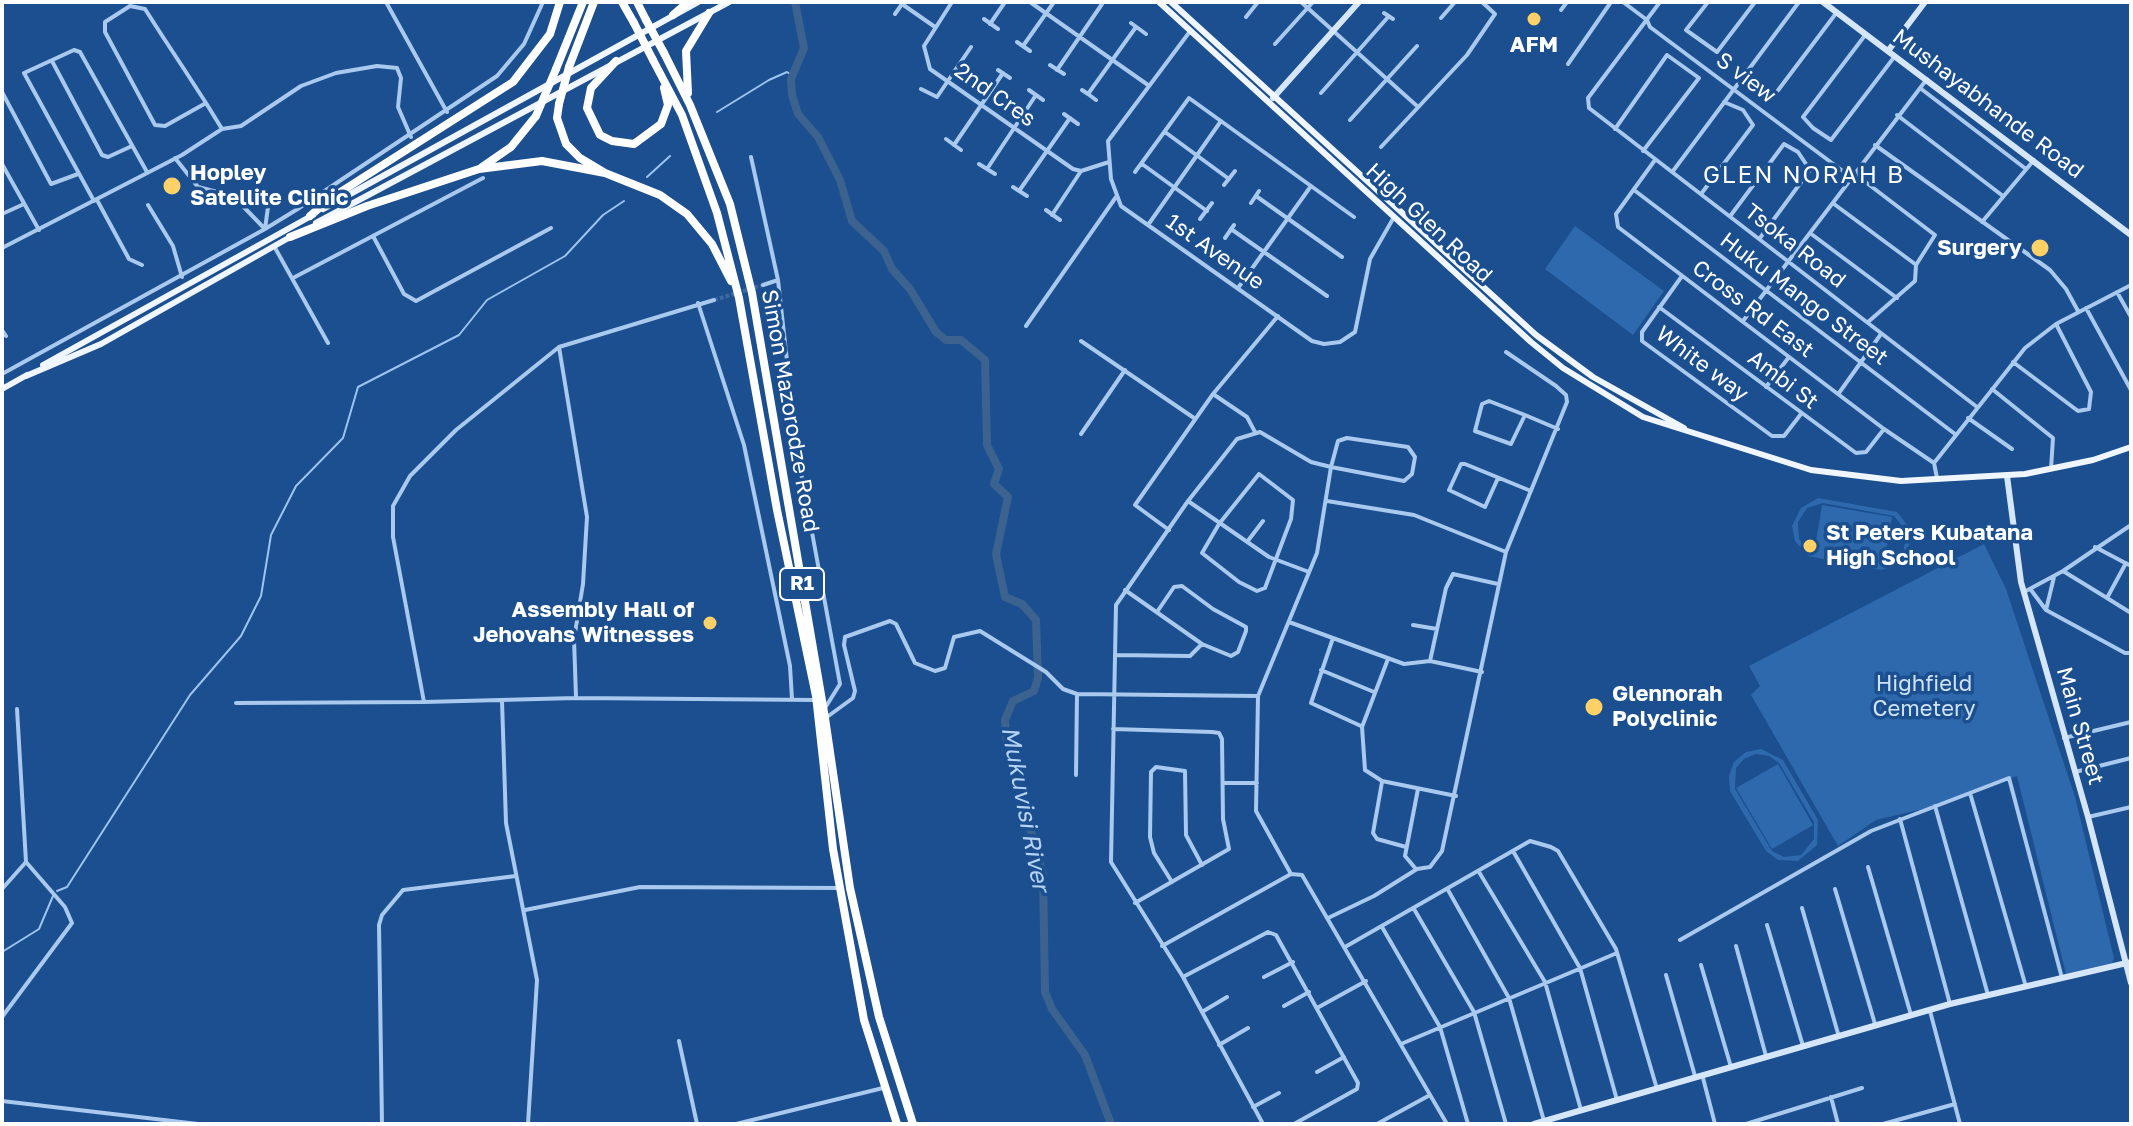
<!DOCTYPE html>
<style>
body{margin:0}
#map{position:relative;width:2133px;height:1126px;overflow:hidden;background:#1b4f8f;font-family:"Golos Text",sans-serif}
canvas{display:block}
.frame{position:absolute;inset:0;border:4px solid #fff;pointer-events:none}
</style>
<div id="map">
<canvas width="2133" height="1126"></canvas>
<div class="frame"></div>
</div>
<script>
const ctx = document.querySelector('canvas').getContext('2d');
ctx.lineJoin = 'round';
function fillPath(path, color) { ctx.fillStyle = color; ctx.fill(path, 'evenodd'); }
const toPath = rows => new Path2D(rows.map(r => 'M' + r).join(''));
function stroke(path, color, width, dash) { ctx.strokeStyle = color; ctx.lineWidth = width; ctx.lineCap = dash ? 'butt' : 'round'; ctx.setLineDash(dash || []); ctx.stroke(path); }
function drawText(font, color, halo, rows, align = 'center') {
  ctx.font = font + ' "Golos Text",sans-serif'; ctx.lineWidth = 7; ctx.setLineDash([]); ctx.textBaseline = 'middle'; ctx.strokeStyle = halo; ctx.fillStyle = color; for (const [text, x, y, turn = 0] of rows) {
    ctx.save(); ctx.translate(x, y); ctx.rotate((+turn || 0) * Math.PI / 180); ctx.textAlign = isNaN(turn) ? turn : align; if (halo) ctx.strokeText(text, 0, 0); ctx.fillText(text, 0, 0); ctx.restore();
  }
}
const green = toPath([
 [1575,226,1664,291,1633,335,1545,269],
 [1818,498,1897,512,1912,531,1907,556,1896,566,1881,570,1808,556,1795,541,1792,526,1801,508],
 [1823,503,1894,516,1907,532,1903,553,1884,564,1892,517,1822,505,1814,553,1810,552,1799,539,1798,522,1807,508],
 [1984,544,2006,589,2075,797,2114,958,2112,963,2066,974,2017,776,1936,806,1876,820,1838,846,1751,695,1760,686,1749,666],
 [1761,749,1783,760,1818,820,1817,845,1798,861,1778,860,1766,851,1730,791,1729,776,1734,762,1746,752],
 [1756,754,1769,756,1779,763,1814,822,1814,839,1801,855,1784,857,1772,851,1735,789,1736,768,1744,759],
 [1778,764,1813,825,1772,849,1736,788]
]);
const stream = toPath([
 [717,112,769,80,787,72,793,76],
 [647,177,670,156],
 [57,891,67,887,190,695,241,636,261,596,271,535,296,486,343,438,358,387,459,335,487,300,565,256,603,215,624,201],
 [2,952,39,929,53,896]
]);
const river = toPath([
 [795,2,804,48,791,79,792,95,798,114,818,137,840,180,852,221,884,251,892,269,910,289,936,332,946,340,961,340,985,360,987,445,999,469,994,484,1008,497,996,554,1005,597,1022,604,1036,620,1038,678,1034,691,1013,701,1005,720,1007,747,1043,874,1045,992,1052,1009,1085,1055,1111,1124]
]);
const streetTunnel = toPath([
 [714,300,763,285]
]);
const street = toPath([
 [386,2,447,112],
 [952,2,924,46,930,69,1073,169,1081,171,1109,162],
 [1030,2,1148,85],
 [1301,2,1417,106],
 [1623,2,1647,20,1650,27,1852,178],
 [1660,2,1588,98,1589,108,1977,407],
 [1708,2,1686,30,1717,52,1755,2],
 [902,4,935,27],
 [1561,10,1567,2],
 [1384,13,1393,19],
 [895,14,902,4],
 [1246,17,1258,2],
 [1441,18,1455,2],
 [984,19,998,29],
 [1131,23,1146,34],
 [990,24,1005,2],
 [1191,30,1108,141,1111,179,1121,206,1312,341,1324,344,1340,342,1355,332,1370,259,1394,217],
 [1866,34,1803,117,1813,128,1831,140,1895,56],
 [1017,42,1030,51],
 [1275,44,1313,2],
 [1023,46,1054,2],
 [52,61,102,155,108,157,132,146],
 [1568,64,1611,2],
 [1050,65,1064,74],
 [998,70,1010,78],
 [1057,70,1102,4],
 [1746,74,1773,97,1837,12],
 [1920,88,2026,169],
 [921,89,937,97,971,47],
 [1029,90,1043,100],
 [1082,90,1088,94,1136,27],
 [2,92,51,184,78,174],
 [1321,93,1389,16],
 [1088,94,1096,100],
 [206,103,165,126,155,125,105,32,105,22,130,6,145,9,161,34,184,69,206,103,222,129],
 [1064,114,1078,124],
 [1897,115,2003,196],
 [1350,120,1417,46],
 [1615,129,1667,55,1699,78,1643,151],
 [1165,132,1229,179],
 [946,139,961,150],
 [954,145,1003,73],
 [1875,145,2050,270,2066,289,2078,311],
 [1381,147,1467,55,1495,14,1482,2],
 [751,157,778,280,797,451,840,684,825,708],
 [1655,160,1616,214,1618,227,1884,429,1934,463],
 [2,164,39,230],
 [979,164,995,174],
 [1142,164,1207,211],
 [987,169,1036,95],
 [1673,171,1799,2],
 [1135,172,1189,98,1354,217],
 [1855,174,1935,235,1916,265,1915,281,1868,322],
 [1224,185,1235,171],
 [1013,187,1027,196],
 [1634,190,1955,434],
 [1019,191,1070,118],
 [1701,194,1753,125,1743,110,1724,102],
 [1256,196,1342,257],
 [235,198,265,229,296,210,497,76,524,44,543,2],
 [97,200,129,259,142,265],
 [94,201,24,73,74,50,80,52,147,172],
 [1251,203,1259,191],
 [1834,204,1915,264],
 [148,205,173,246,182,277],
 [1046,210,1060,220],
 [2,214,24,204],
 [1052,215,1081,171],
 [1731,215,1784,144,1798,152,1810,170,1760,238],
 [1200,219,1212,203],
 [1982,222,2034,160],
 [1148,225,1221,121],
 [1231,229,1327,296],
 [1810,233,1897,298],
 [373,236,404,294,416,301,551,228],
 [1225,238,1234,225],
 [274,246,328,343],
 [2,248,182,155,222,129,241,126,301,86,336,73,377,66,397,68,401,78,398,107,411,137],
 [1682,276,1642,332,1642,341,1772,436,1784,436,1801,414],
 [293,278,483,178],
 [763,285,778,280],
 [1238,288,1311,186],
 [2117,292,2131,317],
 [714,300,559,347,456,430,410,476,393,506,393,537,424,702,576,698,816,700],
 [698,303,744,445,790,666,792,699],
 [1659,307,1856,453,1866,452,1884,429],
 [2086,308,2131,390],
 [1743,321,1927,79],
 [1026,326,1116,197],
 [2,330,6,336],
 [1081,341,1194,418],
 [559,347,587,517,583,584,574,639,576,697],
 [2013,362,2078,411,2089,409,2091,392,2056,324],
 [2,374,265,229,268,207,264,199,233,196,198,187,175,158],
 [1766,387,1789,357],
 [1992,389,2053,438,2051,469],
 [1839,393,1881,334],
 [1213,394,1278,316],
 [1525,415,1511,444,1475,431,1482,404,1489,401,1525,415,1558,429],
 [1968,418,2012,449],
 [1081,434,1125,370],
 [1259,474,1293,500,1291,519,1265,588,1257,591,1239,582,1202,553,1219,524,1259,474],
 [1498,478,1485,507,1449,490,1461,464,1465,464,1531,491],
 [1937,478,1934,463,2025,348,2056,324,2131,285],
 [1188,501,1269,557,1309,572],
 [1327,501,1414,515,1506,552,1567,402,1566,395,1556,386,1506,352],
 [1169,530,1135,505,1213,394,1247,417,1255,432],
 [1247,542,1263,521],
 [2095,547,2131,566],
 [2126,563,2107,598,2131,613],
 [2063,571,2107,598],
 [1125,590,1202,644,1231,656,1238,652,1246,631,1246,627,1213,609,1182,586,1174,587,1157,612],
 [2031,590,2046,610,2125,653,2131,653],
 [2024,592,2063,571,2131,525],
 [2046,610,2054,577],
 [1289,622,1404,664,1430,661,1482,672],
 [1413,625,1437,629],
 [1333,638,1311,703,1361,726],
 [1115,655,1190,656,1202,644],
 [1388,659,1362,727,1365,770,1382,781,1456,796],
 [1430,661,1446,588,1453,574,1498,584],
 [1321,670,1374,692],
 [502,701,506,823,537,980,528,1124],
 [236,703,424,702],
 [827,717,853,698,855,691,844,645,845,637,890,621,896,624,915,663,935,671,945,668,954,637,980,631,1046,672,1063,689,1077,694],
 [1113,729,1212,732,1219,733,1222,739,1223,819,1229,849,1135,903],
 [2064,738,2131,722],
 [2075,772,2131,758],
 [1076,775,1077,694,1258,696],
 [1382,782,1373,833,1377,839,1406,847],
 [1223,783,1257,783],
 [1970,793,2026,987],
 [1935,806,1988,995],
 [2088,817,2131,807],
 [1900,819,1950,1004],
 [1513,851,1580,968,1617,1100],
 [1868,867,1911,1015],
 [1416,869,1405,856,1418,789],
 [1479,872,1545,982,1581,1110],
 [1172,882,1154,853,1150,837,1151,772,1156,767,1185,771,1186,835,1202,865],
 [2,889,26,862],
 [1835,889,1875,1024],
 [1448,890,1509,998,1544,1121],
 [1802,908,1839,1037],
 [1414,909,1474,1012,1506,1124],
 [525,910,640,887,840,888],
 [1328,918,1374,896,1417,869,1430,867,1442,851,1506,552],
 [1767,925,1803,1046],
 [1382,927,1440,1027,1468,1124],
 [1680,940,1871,831,2009,778,2062,978],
 [1162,946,1291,874,1302,875,1447,1124],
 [1736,946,1766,1056],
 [1345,947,1530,841,1551,847,1558,851,1616,949,1657,1089],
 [1701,965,1731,1067],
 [1666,975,1695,1076],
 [1183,977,1268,932,1276,935,1358,1083,1357,1089,1294,1124],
 [1264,977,1293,962],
 [1284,1006,1309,992],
 [1317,1008,1366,981],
 [1930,1011,1960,1124],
 [1202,1012,1227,997],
 [2,1017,72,923,65,907,26,862,17,709],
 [679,1041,697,1124],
 [1401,1044,1617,953],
 [1219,1045,1248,1028],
 [1317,1072,1344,1057],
 [1703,1078,1715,1124],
 [1831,1097,1838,1124],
 [2,1101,198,1124],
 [1253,1107,1279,1093],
 [382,1124,379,925,382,915,403,890,516,876],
 [736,1124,883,1088],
 [1263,1124,1183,977,1111,862,1116,605,1188,501,1237,439,1260,432,1311,462,1331,467,1404,481,1412,474,1415,457,1408,447,1347,438,1338,441,1331,467,1317,553,1258,696,1256,811,1291,874],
 [1377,1124,1430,1095],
 [1746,1124,1862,1088],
 [1883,1124,1955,1104]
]);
const secondary = toPath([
 [1823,2,2131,235],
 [1888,51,1925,2],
 [1273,98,1359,2],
 [2007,476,2021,582,2088,817,2131,983],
 [1534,1124,1950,1004,2131,962]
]);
const primary = toPath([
 [1159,2,1531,342,1563,368,1643,417,1811,470,1901,481,2025,474,2093,460,2131,447],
 [1171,2,1536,335,1593,377,1684,428],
 [323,209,698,2],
 [316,223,729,2],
 [43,365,313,215],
 [26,376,101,344,292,236],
 [2,389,27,375]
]);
const highway = toPath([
 [622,2,634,23],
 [637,2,646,20],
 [673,15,688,2],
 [664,53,690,105,730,204,752,293,825,718,850,888,879,1017,913,1124],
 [653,60,682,115,717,213,739,298,777,510,816,696,833,849,864,1020,897,1124],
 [616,61,591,88,587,108,600,135,612,141,634,144,661,124,668,105,664,88],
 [569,67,594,2],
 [556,69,583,2],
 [688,93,686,51,709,13],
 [559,104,557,118,566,144,580,158,605,173,660,195,687,214,712,244,731,281],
 [482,167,511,147,536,116],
 [310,216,331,198,513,82,550,34,560,2],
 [290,237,367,206,479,169,542,161,605,173]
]);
const highwayBridge = toPath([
 [646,20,664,53],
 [634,23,653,60],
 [559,104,569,67],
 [536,116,556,69]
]);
const markers = [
 [1534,19,8,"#ffd166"],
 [172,186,10,"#ffd166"],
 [2040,248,10,"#ffd166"],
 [1810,546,8,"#ffd166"],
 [710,623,8,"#ffd166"],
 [1594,707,10,"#ffd166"]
];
const shields = [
 [802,584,44]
];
const shieldNames = [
 ["R1",802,584]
];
const poiNames = [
 ["AFM",1534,45,"center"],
 ["Hopley",190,173],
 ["Satellite Clinic",190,198],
 ["Surgery",2022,248,"right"],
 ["St Peters Kubatana",1826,533],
 ["High School",1826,558],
 ["Assembly Hall of",694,610,"right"],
 ["Jehovahs Witnesses",694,635,"right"],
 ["Glennorah",1612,694],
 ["Polyclinic",1612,719]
];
const streetNames = [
 ["S view",1746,78,37],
 ["2nd Cres",995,95,35],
 ["Mushayabhande Road",1988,104,37],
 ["High Glen Road",1429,223,43],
 ["Tsoka Road",1795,246,38],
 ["1st Avenue",1215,252,35],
 ["Huku Mango Street",1804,299,37],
 ["Cross Rd East",1753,309,37],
 ["White way",1702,364,37],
 ["Ambi St",1783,380,37],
 ["Simon Mazorodze Road",790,411,80],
 ["Main Street",2080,726,74]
];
const parkNames = [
 ["Highfield",1924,684],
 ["Cemetery",1924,709]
];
const neighbourhoodNames = [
 ["GLEN NORAH B",1804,175]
];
const waterNames = [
 ["Mukuvisi River",1025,809,79]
];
fillPath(green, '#2e69ad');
stroke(stream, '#9cc4f0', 2);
stroke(river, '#3c6290', 8);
stroke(streetTunnel, '#3d69a0', 4, [4, 2]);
stroke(street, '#a9c9ee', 4);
stroke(secondary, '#d6e6fa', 6);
stroke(primary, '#f0f6ff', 6);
stroke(highway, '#fff', 8);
stroke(highwayBridge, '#fff', 8);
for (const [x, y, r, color] of markers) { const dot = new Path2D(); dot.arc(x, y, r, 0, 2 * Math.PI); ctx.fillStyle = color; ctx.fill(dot); stroke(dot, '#1b4f8f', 3); }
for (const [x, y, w] of shields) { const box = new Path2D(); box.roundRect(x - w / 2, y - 16, w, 32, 6); ctx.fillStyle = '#1b4f8f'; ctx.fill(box); stroke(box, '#fff', 2); }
drawText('bold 20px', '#fff', null, shieldNames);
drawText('bold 22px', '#fff', '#1b4f8f', poiNames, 'left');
drawText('22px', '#fff', '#1b4f8f', streetNames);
drawText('22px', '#cfe3fa', '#1b4f8f', parkNames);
ctx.letterSpacing = '2px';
drawText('24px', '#fff', '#1b4f8f', neighbourhoodNames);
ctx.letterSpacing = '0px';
drawText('italic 24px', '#b5d3f5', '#1b4f8f', waterNames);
</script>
